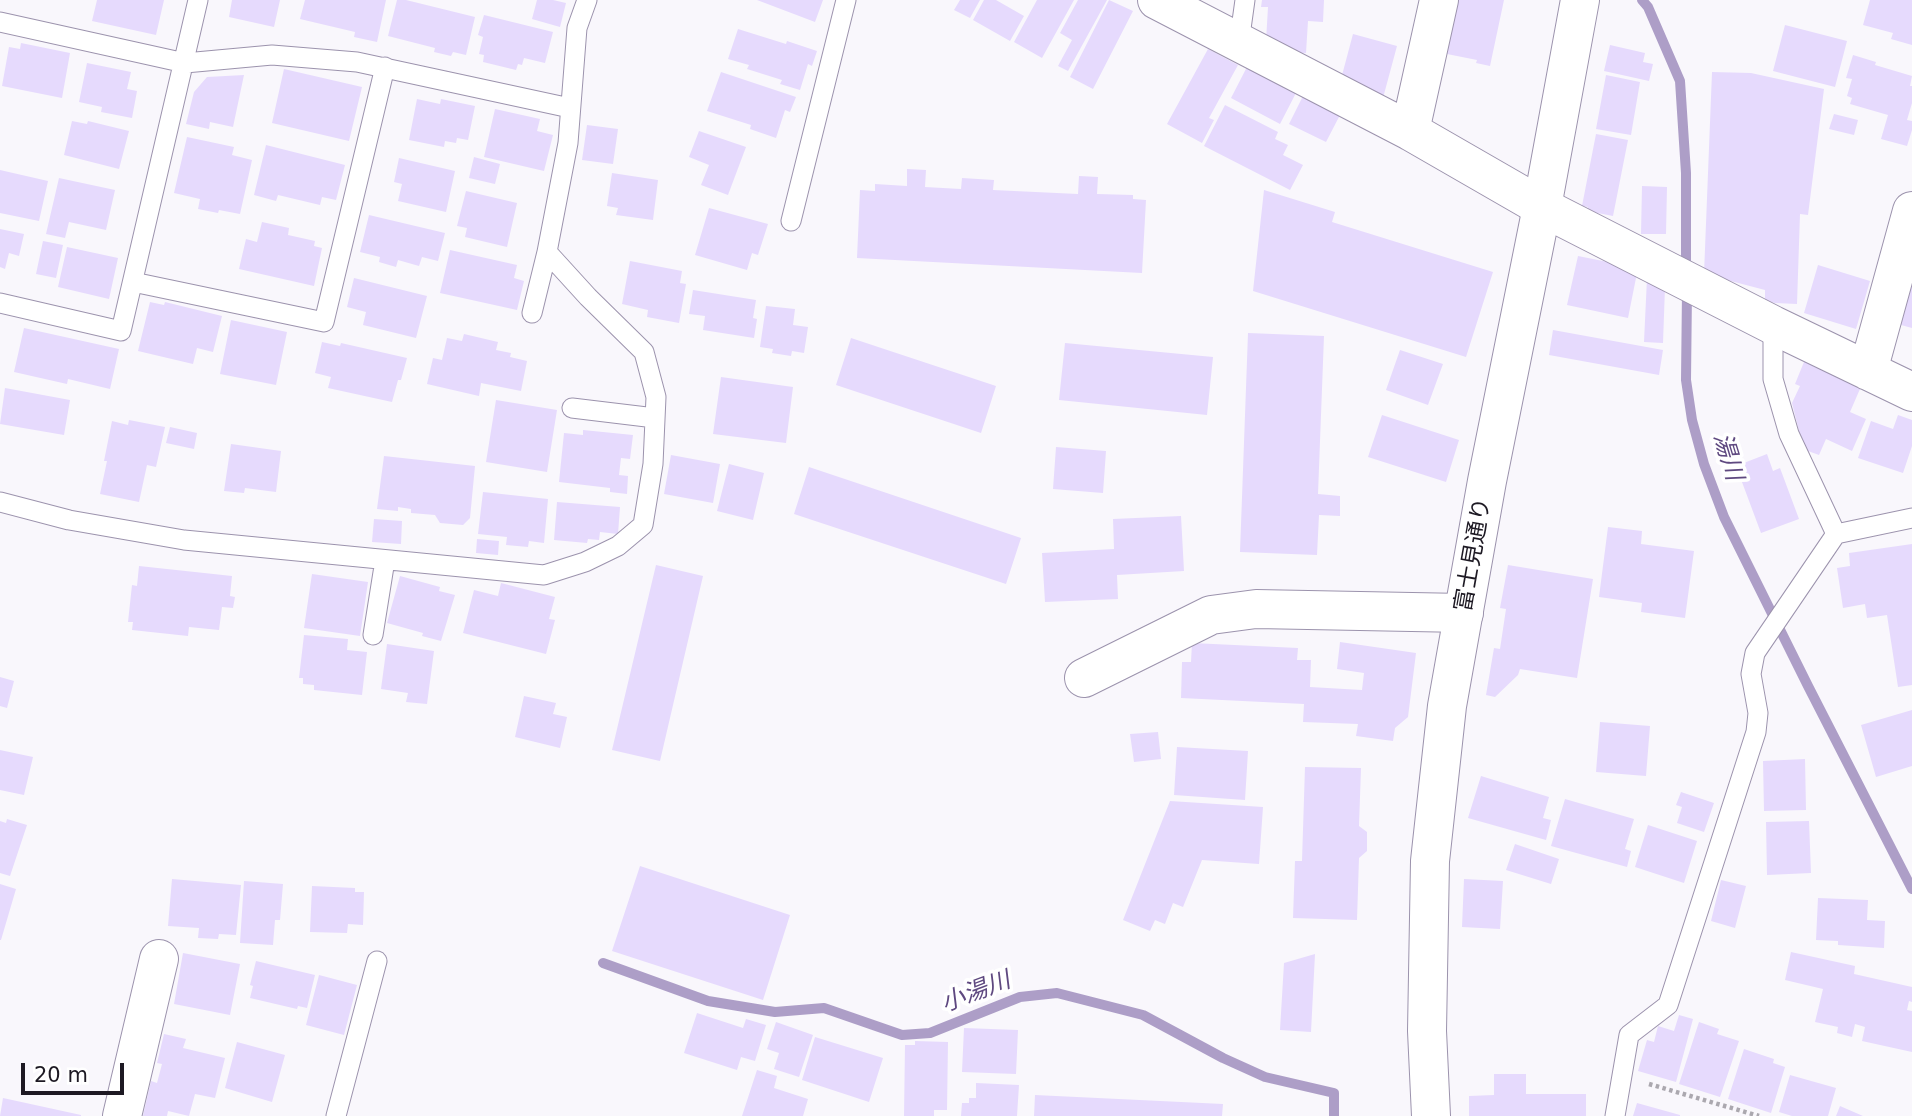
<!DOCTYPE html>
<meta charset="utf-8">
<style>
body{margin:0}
#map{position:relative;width:1912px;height:1116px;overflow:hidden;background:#f9f7fc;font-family:"DejaVu Sans",sans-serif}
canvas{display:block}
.scale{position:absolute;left:21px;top:1063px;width:103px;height:32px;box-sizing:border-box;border:4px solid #1d1923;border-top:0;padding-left:9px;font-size:21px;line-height:24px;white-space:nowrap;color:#1d1923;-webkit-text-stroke:5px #fff;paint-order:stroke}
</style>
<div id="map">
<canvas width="1912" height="1116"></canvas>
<div class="scale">20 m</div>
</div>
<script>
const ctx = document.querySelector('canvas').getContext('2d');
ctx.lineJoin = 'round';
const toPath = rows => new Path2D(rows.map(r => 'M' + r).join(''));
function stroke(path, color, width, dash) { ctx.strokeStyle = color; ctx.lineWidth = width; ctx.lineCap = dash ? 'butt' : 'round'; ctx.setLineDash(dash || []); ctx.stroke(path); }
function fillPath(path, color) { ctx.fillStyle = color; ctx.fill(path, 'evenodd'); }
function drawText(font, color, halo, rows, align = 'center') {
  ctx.font = font + ' "DejaVu Sans","Noto Sans JP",sans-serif'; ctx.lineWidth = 7; ctx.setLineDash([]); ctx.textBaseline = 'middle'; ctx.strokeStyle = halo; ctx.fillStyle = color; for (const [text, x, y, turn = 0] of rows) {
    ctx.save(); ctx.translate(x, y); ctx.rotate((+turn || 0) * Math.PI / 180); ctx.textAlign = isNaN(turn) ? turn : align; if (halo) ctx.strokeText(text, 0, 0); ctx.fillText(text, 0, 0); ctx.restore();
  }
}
const stream = toPath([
 [1642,0,1648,7,1680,81,1686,173,1686,272],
 [1687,291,1686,380,1692,420,1704,464,1724,517,1808,686,1912,889],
 [603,963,708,1001,775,1012,824,1008,902,1035,930,1033,1020,997,1057,993,1143,1015,1223,1058,1265,1077,1334,1093,1334,1116]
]);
const building = toPath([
 [97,0,164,0,156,35,92,21],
 [232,0,280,0,274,27,229,17],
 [305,0,386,0,377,42,354,37,355,32,300,19],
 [397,0,406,0,475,17,466,55,453,52,451,56,434,52,435,48,388,36],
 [537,0,553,0,566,3,560,27,532,19],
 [757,0,823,0,815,22],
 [960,0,980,0,970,18,954,10],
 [984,0,996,0,1024,16,1010,41,973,20],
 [1037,0,1074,0,1042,58,1014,42],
 [1078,0,1107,0,1068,71,1058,66,1072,40,1060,33],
 [1109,0,1133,11,1093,89,1070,77],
 [1262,0,1324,0,1323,22,1308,21,1306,53,1284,52,1266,41,1268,7,1261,7],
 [1458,0,1504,0,1490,66,1476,63,1477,60,1447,54],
 [1870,0,1912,0,1912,45,1891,39,1893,33,1863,25],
 [484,15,553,32,545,63,524,58,522,65,518,64,516,70,483,62,484,55,479,54,483,37,478,35],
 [1785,25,1847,41,1835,87,1773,71],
 [738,29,786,44,787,41,817,51,812,66,808,64,800,90,780,84,782,80,747,69,749,65,728,59],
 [1353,34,1397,46,1383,98,1341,79],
 [21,43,70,53,62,98,2,86,9,47,20,49],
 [1610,45,1645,53,1643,62,1653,64,1649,81,1604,71],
 [1208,49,1238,65,1209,118,1214,120,1202,143,1167,124],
 [1853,55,1876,62,1875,65,1912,76,1910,86,1912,86,1912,103,1907,120,1912,121,1912,130,1907,146,1881,139,1888,115,1850,104,1852,98,1847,96,1852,79,1846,78],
 [87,63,131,72,127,89,137,91,132,118,101,112,102,107,79,102],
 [1248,65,1297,91,1280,124,1231,98],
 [284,69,362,87,349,141,272,123],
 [721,72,796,97,790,112,785,110,776,138,750,129,751,125,707,111],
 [1712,72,1751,73,1824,89,1808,215,1800,214,1797,304,1775,303,1765,300,1765,290,1704,274],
 [244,75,233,127,210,122,209,129,186,124,194,92,207,77],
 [1606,75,1640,82,1631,135,1596,129],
 [1303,96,1340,115,1326,142,1289,124],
 [417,99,440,104,441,99,475,106,468,140,457,138,456,143,445,141,444,147,409,140],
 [1225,105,1278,132,1275,139,1288,145,1283,155,1303,165,1290,190,1204,146],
 [495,109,540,119,537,131,553,135,544,171,484,157],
 [1834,114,1858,120,1854,135,1829,129],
 [72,121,87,124,88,121,129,131,119,169,64,155],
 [587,125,618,129,613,164,582,160],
 [699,131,746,147,728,195,701,185,709,165,689,157],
 [1596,134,1628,140,1613,216,1587,211,1588,207,1582,206],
 [187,137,234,147,232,155,252,160,240,214,219,210,218,213,198,209,200,199,174,193],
 [266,145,345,165,336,200,322,197,320,205,278,195,276,201,254,195],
 [474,157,500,164,495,184,469,178],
 [399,158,455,171,446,212,398,201,402,184,394,182],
 [907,169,926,170,925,187,961,189,962,178,994,180,993,190,1078,194,1079,176,1098,177,1097,194,1133,195,1133,199,1146,200,1142,273,857,258,860,190,875,191,875,184,907,186],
 [0,170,48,181,39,221,0,213],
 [612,173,658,180,653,220,616,215,618,208,607,206],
 [59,178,115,190,106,230,69,222,65,238,46,234],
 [1642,186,1667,187,1666,234,1641,234],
 [1264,190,1335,212,1332,222,1493,272,1466,357,1253,291],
 [466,191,517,203,507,247,465,237,467,228,457,226],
 [709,208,768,224,758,255,752,253,747,270,695,255],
 [369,215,445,233,438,261,422,257,419,266,398,260,396,267,379,262,380,257,360,252],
 [262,222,289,228,288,235,315,241,314,246,322,248,314,286,239,269,246,239,257,242],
 [0,229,24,234,19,256,9,253,5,269,0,267],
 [43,241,63,245,56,278,36,274],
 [67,247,118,258,109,299,58,287],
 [450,250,517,265,514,278,524,281,517,310,440,293],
 [1578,256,1638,268,1628,318,1567,305],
 [630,261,682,271,680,283,686,284,679,323,647,317,648,310,622,304],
 [1818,265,1870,281,1856,329,1804,313],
 [354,278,427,296,416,338,363,325,366,312,347,307],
 [1647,278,1665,287,1663,343,1644,342],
 [1911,286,1912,286,1912,328,1901,325],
 [693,290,756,300,753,318,757,319,754,338,703,330,705,316,689,314],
 [150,302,164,305,165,302,222,316,213,352,197,348,193,364,138,351],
 [766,306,795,309,793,325,808,327,804,353,792,351,791,356,772,353,773,349,760,347],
 [231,320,287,332,276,385,220,374],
 [24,328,119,349,110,389,68,379,67,384,14,372],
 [1553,330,1663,350,1659,375,1549,355],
 [1248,333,1324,336,1318,494,1340,496,1340,516,1319,515,1317,555,1240,552],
 [464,334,498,342,496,350,511,353,510,357,527,361,521,391,481,383,479,396,427,384,433,358,442,360,447,338,462,341],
 [851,338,996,386,981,433,836,385],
 [322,342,340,346,341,343,407,358,401,380,398,380,392,402,328,388,331,377,315,373],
 [1065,343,1213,357,1207,415,1059,400],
 [1400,350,1443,364,1428,405,1386,390],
 [1806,357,1816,361,1813,366,1841,378,1863,382,1850,412,1866,419,1852,451,1826,439,1819,455,1808,451,1801,439,1792,403,1800,386,1795,384],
 [721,377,793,387,786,443,713,434],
 [5,388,70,400,64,435,0,424],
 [496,400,557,410,547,472,486,462],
 [1382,415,1459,440,1446,482,1368,457],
 [1898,415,1912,420,1912,446,1903,473,1858,458,1871,421,1893,429],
 [129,420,165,427,156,467,147,465,139,502,100,494,107,461,104,461,112,421,128,425],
 [170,427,197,433,194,449,166,443],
 [583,430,633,435,630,459,621,458,619,475,628,476,627,494,610,492,610,488,559,482,564,433,583,435],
 [231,444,281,451,276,492,245,488,244,493,224,491],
 [1056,447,1106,451,1103,493,1053,489],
 [1767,454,1773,471,1780,468,1799,519,1761,533,1736,466],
 [671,455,720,464,713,503,664,494],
 [384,456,475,466,470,518,463,525,440,523,435,515,411,513,411,509,398,507,398,511,377,509],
 [729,464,764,473,753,520,717,511],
 [809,467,1021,538,1006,584,794,514],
 [483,492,548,499,544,543,529,541,528,547,506,545,507,537,478,534],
 [557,502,620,507,618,534,600,532,599,540,588,539,587,543,554,540],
 [1181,516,1184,571,1117,575,1118,599,1045,602,1042,553,1114,549,1113,519],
 [374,519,402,521,401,544,372,542],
 [1608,527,1642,531,1641,544,1694,551,1685,618,1641,612,1642,603,1599,597],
 [477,539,499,541,498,555,476,553],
 [1912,544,1912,685,1898,687,1887,615,1867,618,1865,604,1843,608,1837,568,1850,566,1849,553],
 [656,565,703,576,660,761,612,750],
 [1508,565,1593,579,1577,678,1520,669,1518,675,1495,697,1486,695,1494,648,1500,649,1506,609,1500,608],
 [139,566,232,576,230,596,235,597,233,608,222,607,219,630,189,627,188,636,132,630,133,622,128,622,132,585,137,586],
 [312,574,368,582,360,636,304,628],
 [400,576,440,587,439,591,455,595,441,641,422,636,423,633,387,623],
 [501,583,555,597,549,619,555,620,546,654,463,633,474,590,498,596],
 [304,635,348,639,347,650,367,652,362,695,314,690,314,685,303,684,303,678,299,678],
 [1340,642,1416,653,1408,717,1395,728,1393,741,1356,736,1358,724,1303,722,1304,704,1181,698,1182,662,1191,662,1192,643,1298,648,1297,660,1311,660,1310,687,1362,690,1364,673,1337,669],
 [387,644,434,651,427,704,406,702,408,693,381,689],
 [0,677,14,681,7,708,0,706],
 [524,696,556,703,553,714,567,717,560,748,515,737],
 [1912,710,1912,766,1876,777,1861,725],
 [1600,722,1650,726,1646,776,1596,772],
 [1158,732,1161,759,1134,762,1130,734],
 [1177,747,1248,751,1245,800,1174,795],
 [0,750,33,757,24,795,0,790],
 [1805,759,1806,810,1764,811,1763,761],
 [1305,767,1361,768,1359,826,1367,832,1367,851,1359,858,1357,920,1293,918,1295,861,1302,861],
 [1481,776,1549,797,1543,818,1551,820,1546,840,1468,818],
 [1681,792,1714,803,1704,832,1677,823,1682,807,1676,805],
 [1565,799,1634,819,1625,849,1631,851,1627,867,1551,846],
 [1170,801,1263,807,1259,864,1202,860,1183,907,1173,903,1165,924,1155,920,1150,931,1123,920],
 [7,819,27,825,10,876,0,873,0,821,6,823],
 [1809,821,1811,873,1767,875,1766,822],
 [1648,825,1697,841,1684,883,1635,867],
 [1515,844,1559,859,1551,884,1506,870],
 [640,866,790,915,763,1000,612,951],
 [172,879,241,885,236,935,219,934,218,939,198,938,199,928,168,926],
 [1464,879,1503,881,1500,929,1462,927],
 [1721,880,1746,886,1735,928,1711,921],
 [244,881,283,884,280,920,275,920,273,945,240,943],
 [0,884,16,889,1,940,0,940],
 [312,886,355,888,355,892,364,892,363,925,348,924,347,933,310,932],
 [1818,898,1868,900,1867,920,1885,921,1884,948,1838,945,1838,941,1816,940],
 [1791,952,1855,966,1854,974,1912,987,1912,1002,1909,1001,1907,1010,1912,1011,1912,1052,1862,1041,1865,1027,1855,1024,1852,1037,1837,1033,1838,1027,1815,1022,1823,989,1785,980],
 [183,953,240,964,230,1015,174,1004],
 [1315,954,1311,1032,1280,1030,1284,963],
 [256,961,315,975,307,1008,298,1006,297,1009,250,998,253,986,250,985],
 [319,975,357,985,344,1035,306,1025],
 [697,1013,743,1028,746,1019,766,1025,755,1061,741,1057,737,1070,684,1053],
 [1679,1015,1693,1019,1676,1082,1638,1071,1647,1040,1654,1042,1658,1026,1674,1031],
 [776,1022,813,1035,799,1077,774,1069,779,1053,767,1049],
 [1699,1022,1719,1029,1717,1034,1739,1041,1720,1097,1679,1084],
 [964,1028,1018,1030,1016,1074,962,1072],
 [164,1034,186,1039,183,1048,225,1058,215,1098,195,1094,189,1116,168,1111,167,1116,143,1116,151,1081,157,1083,162,1064,157,1063],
 [815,1037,883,1058,869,1102,802,1080],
 [915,1041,948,1042,947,1110,934,1110,934,1116,904,1116,905,1045,915,1045],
 [237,1042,285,1055,272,1102,225,1088],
 [1744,1049,1774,1059,1773,1063,1785,1067,1771,1113,1728,1099],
 [757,1070,777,1076,774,1088,808,1099,803,1116,742,1116],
 [1494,1074,1526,1074,1526,1094,1586,1094,1586,1116,1469,1116,1469,1096,1494,1095],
 [1790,1075,1836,1088,1828,1116,1792,1116,1779,1112],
 [976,1083,1019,1085,1017,1116,961,1116,962,1103,969,1103,969,1098,976,1098],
 [1035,1095,1223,1104,1222,1116,1034,1116],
 [3,1098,81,1115,81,1116,0,1116],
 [1637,1103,1680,1115,1680,1116,1633,1116],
 [1840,1106,1863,1116,1836,1116]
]);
const path = toPath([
 [1649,1084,1759,1116]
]);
const lane = toPath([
 [0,22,185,63,272,55,357,62,570,108],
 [1239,43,1245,0],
 [791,221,846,0],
 [133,282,324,322,385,67],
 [0,303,121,331,198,0],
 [532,313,547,252,568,143,577,28,587,0],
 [1773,325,1773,379,1789,434,1836,534],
 [572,408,655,418],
 [0,502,69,520,184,540,544,575,585,562,618,546,643,525,653,464,656,397,644,352,588,297,547,252],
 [373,635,385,560],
 [336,1116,377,961],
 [1615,1116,1629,1035,1668,1005,1756,732,1758,713,1751,674,1755,653,1836,534,1912,518]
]);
const street = toPath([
 [1157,0,1410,131,1542,207,1773,325,1912,392],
 [1410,131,1439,0],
 [1868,371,1912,211],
 [1084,678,1211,615,1256,609,1464,613],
 [122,1116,159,959]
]);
const secondary = toPath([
 [1431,1116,1427,1031,1430,861,1447,706,1487,481,1542,207,1580,0]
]);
const streetNames = [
 ["富士見通り",1474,555,-80]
];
const waterNames = [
 ["湯川",1727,457,73],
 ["小湯川",976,993,-21]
];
stroke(stream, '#ad9ec7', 10);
fillPath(building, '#e6dafd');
stroke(lane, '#9c93ad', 21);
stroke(street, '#9c93ad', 40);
stroke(secondary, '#9c93ad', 40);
stroke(path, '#aba8af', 4.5, [3.5, 3.5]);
stroke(lane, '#fff', 19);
stroke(street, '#fff', 38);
stroke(secondary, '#fff', 38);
drawText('23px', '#1d1923', '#fff', streetNames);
drawText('italic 24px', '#5f4980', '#fff', waterNames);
</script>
